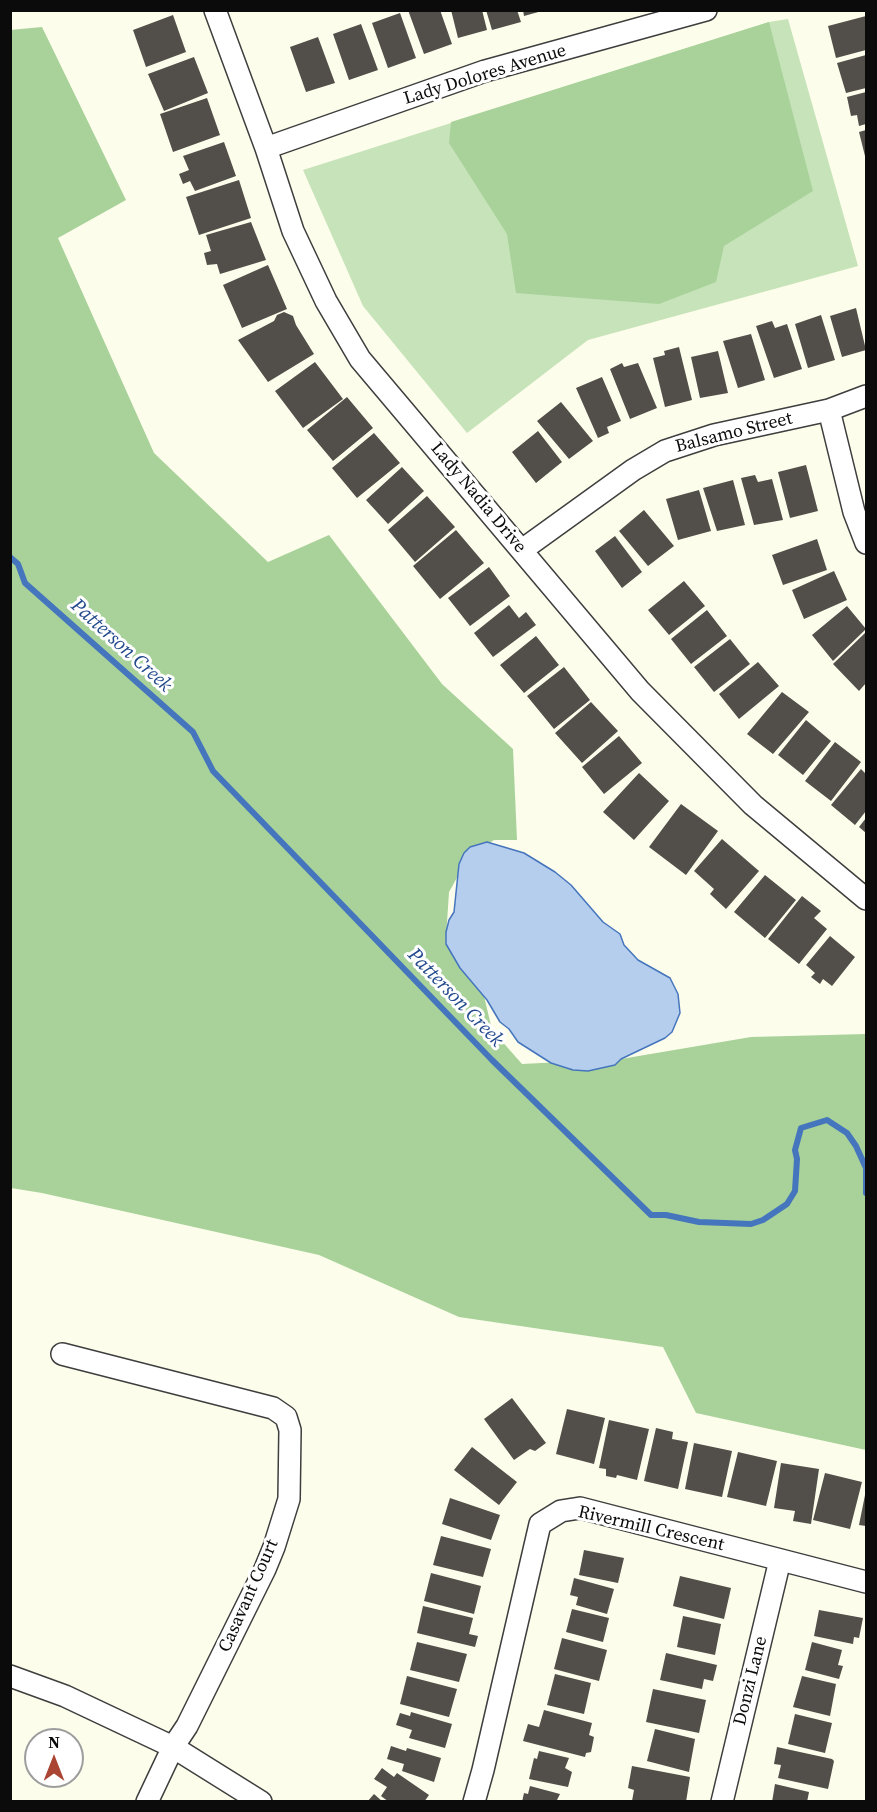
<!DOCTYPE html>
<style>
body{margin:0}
#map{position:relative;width:877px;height:1812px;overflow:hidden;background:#fdfdeb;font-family:"Source Serif 4",serif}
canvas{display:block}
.frame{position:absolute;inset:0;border:12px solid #0b0b0b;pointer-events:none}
.north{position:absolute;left:24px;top:1728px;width:60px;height:60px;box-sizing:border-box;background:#fff;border:2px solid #9d9d9d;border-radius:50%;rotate:0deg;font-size:16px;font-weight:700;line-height:24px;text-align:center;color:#0b0b0b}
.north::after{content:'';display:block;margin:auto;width:21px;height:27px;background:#aa4534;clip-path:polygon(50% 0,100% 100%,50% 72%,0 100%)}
</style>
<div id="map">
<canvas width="877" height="1812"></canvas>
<div class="frame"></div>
<div class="north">N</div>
</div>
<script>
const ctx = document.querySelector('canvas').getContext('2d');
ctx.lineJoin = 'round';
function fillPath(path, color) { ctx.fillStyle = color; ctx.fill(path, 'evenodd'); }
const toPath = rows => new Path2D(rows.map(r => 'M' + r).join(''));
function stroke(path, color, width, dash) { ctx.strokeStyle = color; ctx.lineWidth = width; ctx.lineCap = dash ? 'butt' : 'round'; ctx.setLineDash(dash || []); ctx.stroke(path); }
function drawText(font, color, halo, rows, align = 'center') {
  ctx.font = font + ' "Source Serif 4",serif'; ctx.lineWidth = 6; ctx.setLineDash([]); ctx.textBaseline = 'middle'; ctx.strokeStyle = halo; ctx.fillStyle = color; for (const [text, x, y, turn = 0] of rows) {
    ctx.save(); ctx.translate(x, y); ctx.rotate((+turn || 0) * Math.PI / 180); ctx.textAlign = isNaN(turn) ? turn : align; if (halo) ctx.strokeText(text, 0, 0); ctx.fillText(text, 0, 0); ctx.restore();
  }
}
const green = toPath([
 [788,19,858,266,588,340,467,433,363,306,303,170,769,22]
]);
const forest = toPath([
 [769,22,813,191,724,246,716,282,659,304,516,293,507,234,449,143,451,122],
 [42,27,126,200,58,238,154,453,268,562,329,535,442,684,513,749,517,840,494,840,469,856,449,892,446,938,458,958,477,966,492,1030,522,1064,621,1059,751,1037,866,1034,866,1450,696,1413,663,1347,459,1317,319,1255,42,1193,11,1188,10,30]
]);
const water = toPath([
 [487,842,524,853,555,872,571,885,603,922,620,934,624,945,638,960,670,978,678,994,680,1013,672,1032,665,1038,621,1059,615,1065,588,1071,573,1070,551,1063,518,1042,509,1029,500,1022,487,1000,460,968,446,944,446,932,449,920,454,912,459,864,464,853,470,847,487,842]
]);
const stream = toPath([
 [10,557,18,564,25,583,193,732,213,771,492,1060,651,1215,666,1215,699,1222,751,1224,763,1220,787,1204,795,1191,797,1159,795,1150,801,1128,827,1120,847,1133,856,1146,866,1168,866,1193]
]);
const building = toPath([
 [408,10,440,10,452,44,424,54],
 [451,10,482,10,487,30,458,38],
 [486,10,517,10,521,22,492,30],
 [523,10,542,10,542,11,524,16],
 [400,13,416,58,388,68,372,23],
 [173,15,186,52,146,67,133,30],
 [866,16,866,50,836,58,828,26],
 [361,24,378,70,349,80,333,34],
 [318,37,335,83,306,92,290,47],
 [866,55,866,88,846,93,837,63],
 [194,57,208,93,164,111,148,74],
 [866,92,866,124,859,126,857,115,851,116,847,97],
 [207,98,220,135,173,152,160,114],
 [866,130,866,160,859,132],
 [224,142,236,176,195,191,190,181,183,184,179,174,189,170,183,156],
 [239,180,251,218,199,235,186,197],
 [251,222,266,260,220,274,217,264,207,265,204,253,211,251,206,235],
 [268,265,287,309,242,328,223,285],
 [856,308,866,350,842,357,830,316],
 [284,312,293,316,296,325,314,354,268,382,238,340,274,321,277,315],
 [821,315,835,360,808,368,795,324],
 [772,321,775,328,787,324,802,369,774,378,756,326],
 [751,334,765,380,738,388,723,341],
 [679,347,692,400,665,407,653,358,665,355,664,351],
 [718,351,728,393,700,398,691,357],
 [315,362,343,399,303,428,275,391],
 [622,363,624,367,638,363,657,408,630,419,610,369],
 [602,377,621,421,607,427,609,433,598,438,576,388],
 [347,397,373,428,333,461,307,430],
 [561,402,593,441,569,459,537,421],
 [538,431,562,462,536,483,512,452],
 [374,433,400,463,357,498,332,468],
 [806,465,818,511,790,518,778,472],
 [402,467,424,491,388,524,366,500],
 [755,475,758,482,772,479,783,520,754,525,741,478],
 [733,480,745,525,717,531,703,488],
 [699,490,711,531,678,540,666,499],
 [427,496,455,527,415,562,388,530],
 [644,510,674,546,648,566,619,531],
 [456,530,484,563,440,599,413,566],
 [615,536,642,572,622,588,595,551],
 [817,539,827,570,783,585,772,555],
 [489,567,510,596,470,626,448,598],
 [834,571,847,600,804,619,792,590],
 [684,581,705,606,669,635,648,610],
 [509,605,519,618,526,612,536,625,493,657,474,633],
 [847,606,866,629,833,661,812,635],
 [707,610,727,636,691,664,671,639],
 [866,632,866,683,859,691,833,664],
 [536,636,559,665,524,693,500,665],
 [730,639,750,664,714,692,694,667],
 [758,662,779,686,739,719,719,694],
 [564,667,590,700,554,729,527,696],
 [782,692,809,712,773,754,747,734],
 [591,702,618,731,582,763,555,733],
 [806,720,831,741,803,775,778,755],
 [619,736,642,763,604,794,582,767],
 [835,742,861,762,831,801,805,781],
 [861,769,866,774,866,811,855,825,831,805],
 [639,773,669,801,634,840,603,812],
 [681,804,718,831,686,875,649,847],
 [866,818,866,833,859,827],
 [722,839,759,871,726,909,710,894,714,889,694,871],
 [765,875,796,900,765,938,734,912],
 [802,896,821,911,814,918,827,929,799,964,768,939],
 [830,936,855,957,832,986,823,979,820,984,811,977,815,973,806,965],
 [512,1398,546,1443,535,1451,530,1449,514,1460,484,1419],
 [567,1409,605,1418,594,1464,556,1454],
 [609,1420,649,1429,637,1480,617,1475,616,1478,606,1476,606,1469,599,1468],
 [656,1428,673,1432,672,1439,688,1442,678,1489,644,1481],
 [694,1443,732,1451,722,1497,685,1489],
 [472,1447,517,1482,499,1505,454,1470],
 [738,1452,777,1461,766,1506,727,1497],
 [781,1463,819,1469,811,1524,793,1521,795,1511,774,1508],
 [825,1473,862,1482,850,1529,813,1520],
 [865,1495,866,1495,866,1526,859,1525],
 [450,1498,500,1515,491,1540,442,1524],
 [441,1536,491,1549,483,1577,433,1565],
 [584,1550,624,1558,618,1583,579,1575],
 [431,1573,481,1586,474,1614,424,1601],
 [680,1576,731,1588,724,1619,673,1606],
 [574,1578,614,1589,607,1614,576,1605,578,1597,570,1595],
 [423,1606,473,1618,469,1634,478,1636,475,1647,417,1633],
 [572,1609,609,1618,603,1642,566,1632],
 [819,1610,863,1618,859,1638,854,1637,853,1644,814,1636],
 [683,1616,721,1624,715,1655,677,1647],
 [562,1638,607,1650,599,1681,554,1669],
 [417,1642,467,1654,459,1682,410,1670],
 [812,1642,842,1650,838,1665,843,1666,839,1679,805,1670],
 [666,1653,717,1665,713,1681,704,1679,702,1689,660,1680],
 [555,1674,591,1683,584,1714,547,1705],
 [407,1676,457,1689,449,1717,400,1704],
 [802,1676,836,1684,830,1716,793,1707],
 [653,1689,706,1700,699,1733,646,1722],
 [544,1710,592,1723,589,1735,594,1737,591,1752,586,1753,585,1757,523,1741,528,1724,539,1727],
 [411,1712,452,1724,445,1748,409,1738,412,1730,396,1725,400,1713,410,1716],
 [795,1714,832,1723,825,1753,788,1744],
 [655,1729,695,1739,689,1772,647,1761],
 [391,1746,406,1751,407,1748,441,1758,434,1782,402,1771,404,1764,387,1759],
 [777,1747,832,1759,834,1761,828,1789,778,1778,781,1765,774,1764],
 [539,1751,569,1758,565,1768,572,1772,568,1787,529,1779,534,1758,537,1759],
 [632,1766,690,1777,686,1802,632,1801,634,1790,628,1788],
 [382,1768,394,1777,397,1773,429,1795,424,1802,389,1802,381,1796,387,1787,374,1779],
 [775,1784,809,1792,807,1802,772,1802],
 [530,1786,560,1794,556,1802,522,1802,524,1793,528,1794],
 [374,1794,383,1802,367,1802]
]);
const minor = toPath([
 [215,10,266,148,293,231,326,301,360,359,640,691,753,805,866,899],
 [266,148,485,71,706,10],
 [829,410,854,512,866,543],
 [522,550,633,470,665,451,714,435,829,410,866,396],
 [62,1354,273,1408,286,1417,290,1430,289,1499,274,1547,265,1569,187,1726,173,1747,147,1802],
 [10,1676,65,1696,173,1747,261,1802],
 [474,1802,483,1770,540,1524,561,1511,580,1508,866,1582],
 [722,1802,780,1560]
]);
const streetNames = [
 ["Lady Dolores Avenue",485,75,-17],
 ["Balsamo Street",734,433,-14],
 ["Lady Nadia Drive",478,498,50],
 ["Rivermill Crescent",651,1529,13],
 ["Casavant Court",249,1596,-66],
 ["Donzi Lane",751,1681,-76]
];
const waterNames = [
 ["Patterson Creek",121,646,42],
 ["Patterson Creek",455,998,46]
];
fillPath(green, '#c7e3b9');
fillPath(forest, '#a8d29a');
fillPath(water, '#b6ceee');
stroke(water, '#4575bd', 1.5);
stroke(stream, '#4575bd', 6);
fillPath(building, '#524e49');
stroke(minor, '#3e3e3e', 24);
stroke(minor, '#fff', 21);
drawText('18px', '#0b0b0b', '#fff', streetNames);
drawText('italic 20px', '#234a8d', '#fff', waterNames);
</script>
